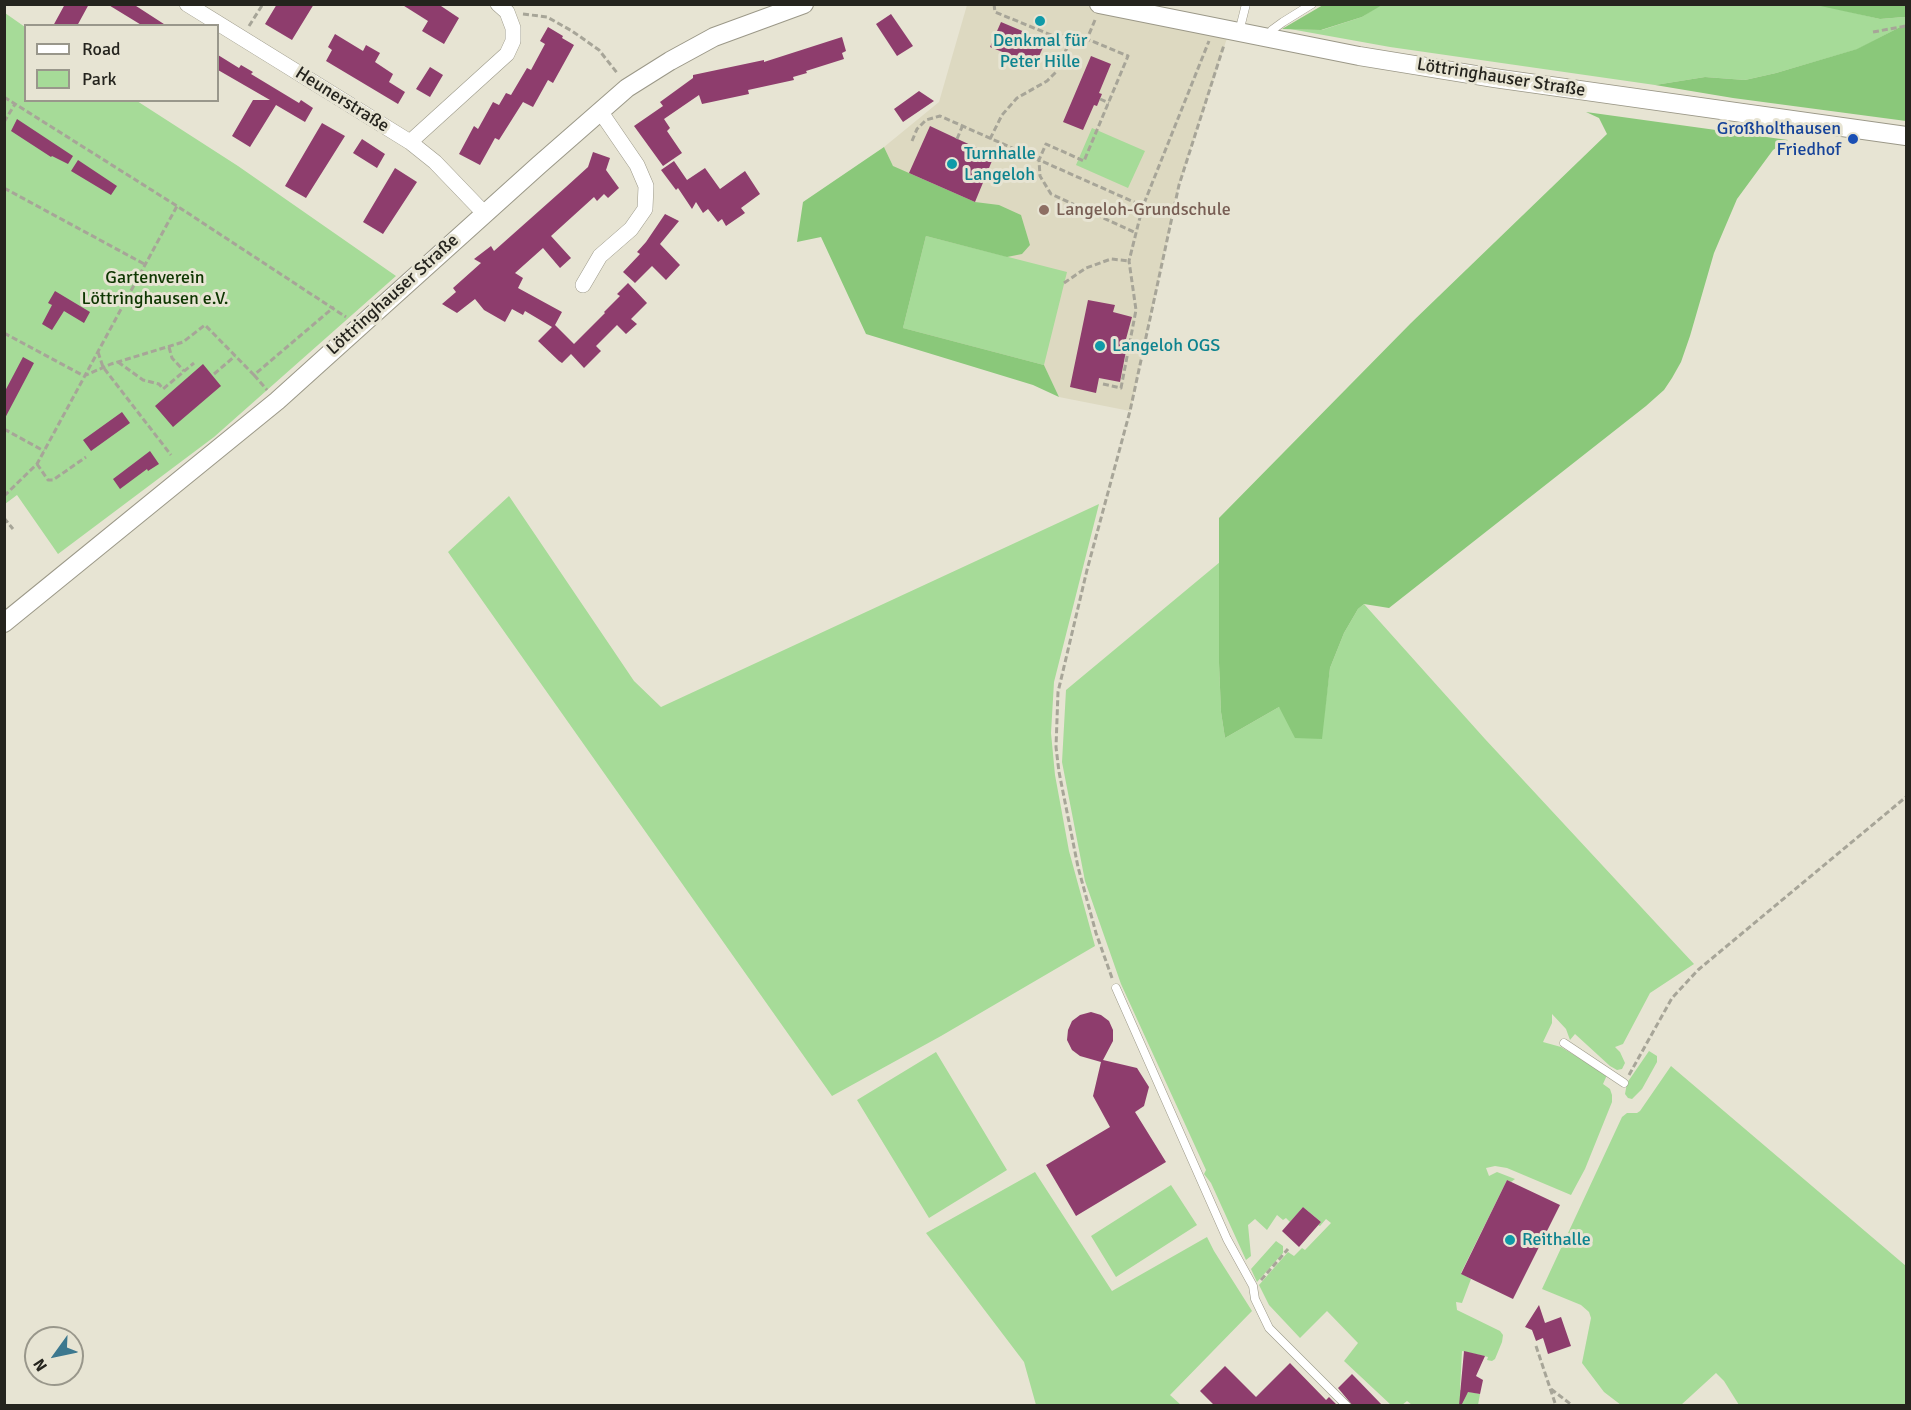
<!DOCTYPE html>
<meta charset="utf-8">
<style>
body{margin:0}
#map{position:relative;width:1911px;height:1410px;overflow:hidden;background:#e7e4d3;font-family:Signika,sans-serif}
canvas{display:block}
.frame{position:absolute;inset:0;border:6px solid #25241e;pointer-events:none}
.legend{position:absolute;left:24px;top:24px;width:195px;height:78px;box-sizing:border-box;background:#e7e4d3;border:2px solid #99978b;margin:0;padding:8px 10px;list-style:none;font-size:18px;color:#25241e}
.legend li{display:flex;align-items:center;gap:12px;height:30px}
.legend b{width:30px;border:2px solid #99978b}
.north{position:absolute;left:24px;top:1326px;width:60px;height:60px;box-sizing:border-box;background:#e7e4d3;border:2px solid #99978b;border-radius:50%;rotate:237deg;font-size:16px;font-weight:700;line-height:24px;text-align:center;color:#25241e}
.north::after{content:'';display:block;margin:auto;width:21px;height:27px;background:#3c788f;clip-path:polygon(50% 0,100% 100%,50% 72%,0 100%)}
</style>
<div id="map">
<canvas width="1911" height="1410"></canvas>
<div class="frame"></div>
<ul class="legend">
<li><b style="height:8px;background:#fff"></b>Road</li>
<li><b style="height:16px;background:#a6db98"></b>Park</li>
</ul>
<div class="north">N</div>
</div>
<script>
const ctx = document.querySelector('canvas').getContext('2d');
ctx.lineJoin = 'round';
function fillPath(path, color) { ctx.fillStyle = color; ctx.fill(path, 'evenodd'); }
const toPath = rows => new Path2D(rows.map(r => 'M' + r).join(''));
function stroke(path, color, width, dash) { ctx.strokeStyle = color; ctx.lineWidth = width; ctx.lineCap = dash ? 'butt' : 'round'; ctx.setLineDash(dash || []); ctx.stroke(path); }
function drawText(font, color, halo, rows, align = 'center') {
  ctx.font = font + ' Signika,sans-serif'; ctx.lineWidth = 6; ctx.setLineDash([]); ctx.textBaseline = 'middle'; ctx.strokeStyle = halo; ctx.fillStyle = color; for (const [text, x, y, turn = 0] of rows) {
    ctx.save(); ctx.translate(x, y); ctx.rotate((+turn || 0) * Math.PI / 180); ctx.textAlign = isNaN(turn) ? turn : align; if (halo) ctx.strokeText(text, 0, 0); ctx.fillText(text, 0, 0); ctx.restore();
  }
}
const built = toPath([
 [967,5,1099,5,1229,32,1179,185,1130,411,1059,397,1044,365,903,329,926,236,884,147,939,102]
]);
const green = toPath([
 [1382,4,1816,4,1880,19,1904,17,1906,18,1906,24,1858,49,1776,73,1745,80,1705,77,1655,85,1390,47,1290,29,1322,30,1362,17],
 [5,13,25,27,26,100,137,101,238,166,396,276,214,437,58,554,17,495,5,504],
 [1092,128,1145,151,1128,188,1076,165],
 [926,236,1067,272,1044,365,903,328],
 [509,496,634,681,661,707,1099,504,1054,682,1051,733,1055,775,1069,851,1095,946,941,1036,832,1096,448,552],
 [1220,562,1219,663,1221,712,1225,738,1279,707,1321,739,1330,668,1344,633,1358,609,1364,604,1485,739,1694,964,1650,993,1623,1044,1615,1047,1620,1052,1625,1063,1622,1069,1617,1070,1610,1066,1575,1034,1570,1040,1566,1029,1552,1014,1552,1023,1543,1042,1561,1047,1607,1075,1603,1084,1610,1089,1612,1095,1612,1102,1585,1169,1571,1195,1507,1168,1495,1166,1486,1168,1489,1176,1497,1172,1515,1179,1511,1182,1507,1180,1461,1273,1471,1279,1462,1303,1456,1302,1457,1310,1500,1331,1503,1335,1502,1342,1495,1359,1492,1361,1487,1360,1488,1357,1462,1351,1460,1390,1480,1394,1478,1405,1412,1405,1407,1401,1402,1405,1391,1405,1344,1361,1358,1343,1327,1311,1300,1338,1269,1305,1259,1285,1288,1252,1294,1256,1302,1248,1305,1250,1331,1223,1326,1219,1320,1226,1318,1225,1321,1222,1303,1207,1290,1222,1286,1218,1283,1220,1277,1215,1267,1230,1255,1219,1248,1225,1251,1256,1246,1260,1211,1183,1204,1174,1206,1170,1121,984,1085,881,1062,762,1066,690],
 [1649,1051,1657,1056,1657,1062,1642,1089,1632,1099,1628,1098,1625,1094,1627,1083],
 [936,1052,1007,1170,929,1218,857,1100],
 [1671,1066,1906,1266,1906,1405,1739,1405,1724,1381,1716,1373,1681,1405,1621,1405,1604,1392,1582,1363,1591,1318,1589,1312,1581,1305,1542,1289,1622,1117,1627,1113,1637,1113,1640,1111],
 [1035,1172,1112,1291,1207,1237,1214,1251,1252,1311,1170,1395,1181,1405,1036,1405,1024,1362,926,1233],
 [1171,1185,1197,1225,1116,1277,1091,1236],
 [1276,1241,1283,1246,1283,1253,1257,1282,1251,1269]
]);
const forest = toPath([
 [1323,5,1323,4,1382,5,1362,17,1321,30,1282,29],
 [1816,5,1906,5,1906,18,1904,17,1880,19],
 [1906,24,1906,121,1733,98,1655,85,1705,77,1745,80,1776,73,1857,49],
 [1586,112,1788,140,1773,150,1737,199,1714,253,1690,336,1681,362,1672,378,1664,390,1646,406,1389,608,1364,604,1358,609,1344,633,1330,668,1322,739,1295,738,1279,707,1225,738,1221,712,1219,663,1219,518,1411,323,1607,134,1599,118],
 [884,147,893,166,975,202,999,205,1021,215,1030,245,1022,254,1007,257,926,236,903,328,1044,365,1059,397,1033,385,866,334,821,237,797,242,803,202]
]);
const building = toPath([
 [65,4,89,4,77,26,53,26],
 [107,4,133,4,167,26,143,26],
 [277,4,314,4,292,40,265,24],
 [401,4,438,4,459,18,444,44,422,31,428,21],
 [891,14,913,46,897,56,876,24],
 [1001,22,1046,41,1035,65,990,47],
 [548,27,563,36,562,38,574,45,553,83,548,80,533,107,523,102,499,140,495,138,480,165,459,154,474,126,478,129,493,102,499,105,506,93,511,95,527,68,531,70,545,44,540,41],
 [335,34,363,51,366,45,380,53,375,62,393,74,389,82,405,92,398,104,326,61,332,50,328,47],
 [842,37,846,51,842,53,844,59,806,71,807,73,793,77,794,80,748,90,749,94,702,104,699,95,664,119,670,128,667,131,682,153,663,166,634,126,663,106,660,102,693,78,693,75,764,60,764,62],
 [218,55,239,68,241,65,253,72,251,74,299,103,301,100,313,108,305,122,276,105,250,147,232,136,253,100,270,100,218,70],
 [1091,56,1111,64,1099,93,1102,94,1097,106,1094,105,1083,130,1063,122],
 [430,67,443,75,430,97,416,89],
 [919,91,934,101,903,122,894,109],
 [17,119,73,156,68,164,52,156,51,157,11,131],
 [322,123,345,136,306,198,285,186],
 [930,126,994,156,975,202,909,173],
 [362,139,385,154,377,168,353,153],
 [593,152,610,158,606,170,619,188,608,198,604,194,597,201,594,197,551,236,571,258,560,268,543,248,515,273,523,278,518,288,562,312,555,325,574,344,605,313,604,312,620,296,617,294,628,283,647,303,631,319,637,324,626,334,617,325,596,346,601,351,584,368,571,354,562,363,559,361,538,341,552,327,525,311,523,315,512,309,505,322,484,310,475,299,457,313,442,304,456,292,453,288,481,263,474,259,491,246,494,251,566,187,588,167],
 [78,160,117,186,111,195,71,171],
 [674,161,687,180,705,168,720,189,745,171,760,194,741,208,745,213,726,226,722,219,718,222,708,209,703,213,696,202,692,209,678,188,676,190,661,170],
 [395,168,417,182,383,234,363,222],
 [665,214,679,221,660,244,680,265,666,280,652,266,635,283,623,272,640,254,637,252,646,242],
 [55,291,90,312,84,323,64,311,52,330,42,324,52,305,48,303],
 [1088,300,1115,305,1113,312,1132,317,1123,350,1126,351,1120,382,1099,378,1096,393,1070,387],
 [23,357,34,363,4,420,4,393],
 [203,364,221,386,173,427,155,406],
 [122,412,130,423,91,451,83,440],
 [150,451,159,464,148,471,147,469,120,489,113,479],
 [1091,1012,1101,1015,1109,1021,1113,1030,1113,1041,1103,1060,1137,1068,1149,1087,1144,1106,1135,1112,1166,1162,1076,1216,1046,1165,1110,1127,1093,1096,1101,1062,1080,1056,1072,1050,1067,1040,1068,1030,1072,1021,1080,1015],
 [1507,1180,1560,1205,1513,1299,1461,1274],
 [1303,1207,1321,1222,1299,1247,1282,1231],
 [1539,1305,1545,1323,1561,1317,1571,1346,1548,1354,1543,1338,1536,1341,1532,1330,1525,1327],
 [1464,1351,1485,1356,1476,1376,1483,1380,1480,1394,1468,1392,1461,1406,1459,1406],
 [1290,1363,1326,1400,1329,1397,1338,1406,1215,1406,1200,1391,1225,1366,1256,1397],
 [1352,1374,1383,1406,1353,1406,1338,1388]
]);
const path = toPath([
 [994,4,995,12,1056,37,1073,34],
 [523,14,547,17,572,31,599,50,618,74],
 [1095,20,1087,39,1128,56,1084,161,1046,144,1039,160,1040,176,1051,194,1136,233],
 [249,26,263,4],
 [1873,32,1906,26],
 [1061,61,1073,34,1087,39],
 [4,97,177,206,346,317],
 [1100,99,1109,103],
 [4,122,15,104],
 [957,139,962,127],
 [990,139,1002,115,1017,98,1047,81,1056,72],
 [912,141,917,129,926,120,940,116,1143,206],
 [4,188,146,265],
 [1064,283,1086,268,1111,259,1129,261],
 [4,333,84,376,111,364,183,342,205,325,254,375,334,307],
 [169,347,172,358,184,371],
 [98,352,103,367,171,455],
 [118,362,143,380,159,384,163,389,194,363],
 [214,374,235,356],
 [254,375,267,390],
 [1103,384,1121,388,1136,310,1129,261,1138,225,1143,206,1209,41],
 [4,429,44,451],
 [37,464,48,480,53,480,86,457],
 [4,496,37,464,177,206],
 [4,518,13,529],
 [1112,978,1096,933,1078,867,1059,772,1056,747,1058,692,1087,570,1130,411,1179,185,1224,45],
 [1629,1075,1672,998,1698,970,1906,797],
 [1261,1280,1288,1249],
 [1536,1346,1556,1406],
 [1551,1389,1573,1406]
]);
const service = toPath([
 [1239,32,1246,4],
 [1268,37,1272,30,1283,22,1312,4],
 [1116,988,1227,1239,1253,1286,1255,1299,1269,1328,1347,1406],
 [1564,1043,1624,1083]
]);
const minor = toPath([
 [187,4,410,142,435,162,484,213],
 [410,142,507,54,513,41,513,28,507,12,498,4],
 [583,285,600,256,631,229,645,209,646,186,637,165,600,111]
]);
const tertiary = toPath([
 [1099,4,1359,56,1494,78,1906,136],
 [4,623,277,401,539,165,627,88,670,61,714,37,804,4]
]);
const markers = [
 [1040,21,6,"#0f9aa8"],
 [1853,139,6,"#1a4fb4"],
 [952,164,6,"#0f9aa8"],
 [1044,210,6,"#8d6e63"],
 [1100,346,6,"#0f9aa8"],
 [1510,1240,6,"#0f9aa8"]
];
const cultureNames = [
 ["Denkmal für",1040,41,"center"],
 ["Peter Hille",1040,62,"center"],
 ["Turnhalle",964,154],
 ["Langeloh",964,175],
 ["Langeloh OGS",1112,346],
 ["Reithalle",1522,1240]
];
const streetNames = [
 ["Löttringhauser Straße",1501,78,9],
 ["Heunerstraße",342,100,32],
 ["Löttringhauser Straße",393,295,-42]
];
const transitNames = [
 ["Großholthausen",1841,129],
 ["Friedhof",1841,150]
];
const educationNames = [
 ["Langeloh-Grundschule",1056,210]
];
const parkNames = [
 ["Gartenverein",155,278],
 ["Löttringhausen e.V.",155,299]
];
fillPath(built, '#ddd9c1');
fillPath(green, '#a6db98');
fillPath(forest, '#8ac87a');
fillPath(building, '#8e3d6d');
stroke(service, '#9b9888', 9);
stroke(minor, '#9b9888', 16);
stroke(tertiary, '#9b9888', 20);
stroke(path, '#a7a598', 3, [6, 3]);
stroke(service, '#fff', 8);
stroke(minor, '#fff', 15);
stroke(tertiary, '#fff', 18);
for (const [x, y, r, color] of markers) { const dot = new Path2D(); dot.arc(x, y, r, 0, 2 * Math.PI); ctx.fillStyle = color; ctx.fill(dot); stroke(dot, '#e7e4d3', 2); }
drawText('18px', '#0d838f', '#e7e4d3', cultureNames, 'left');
drawText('18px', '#25241e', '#e7e4d3', streetNames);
drawText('18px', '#164399', '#e7e4d3', transitNames, 'right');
drawText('18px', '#785e54', '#e7e4d3', educationNames, 'left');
drawText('18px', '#0e3601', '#e7e4d3', parkNames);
</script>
